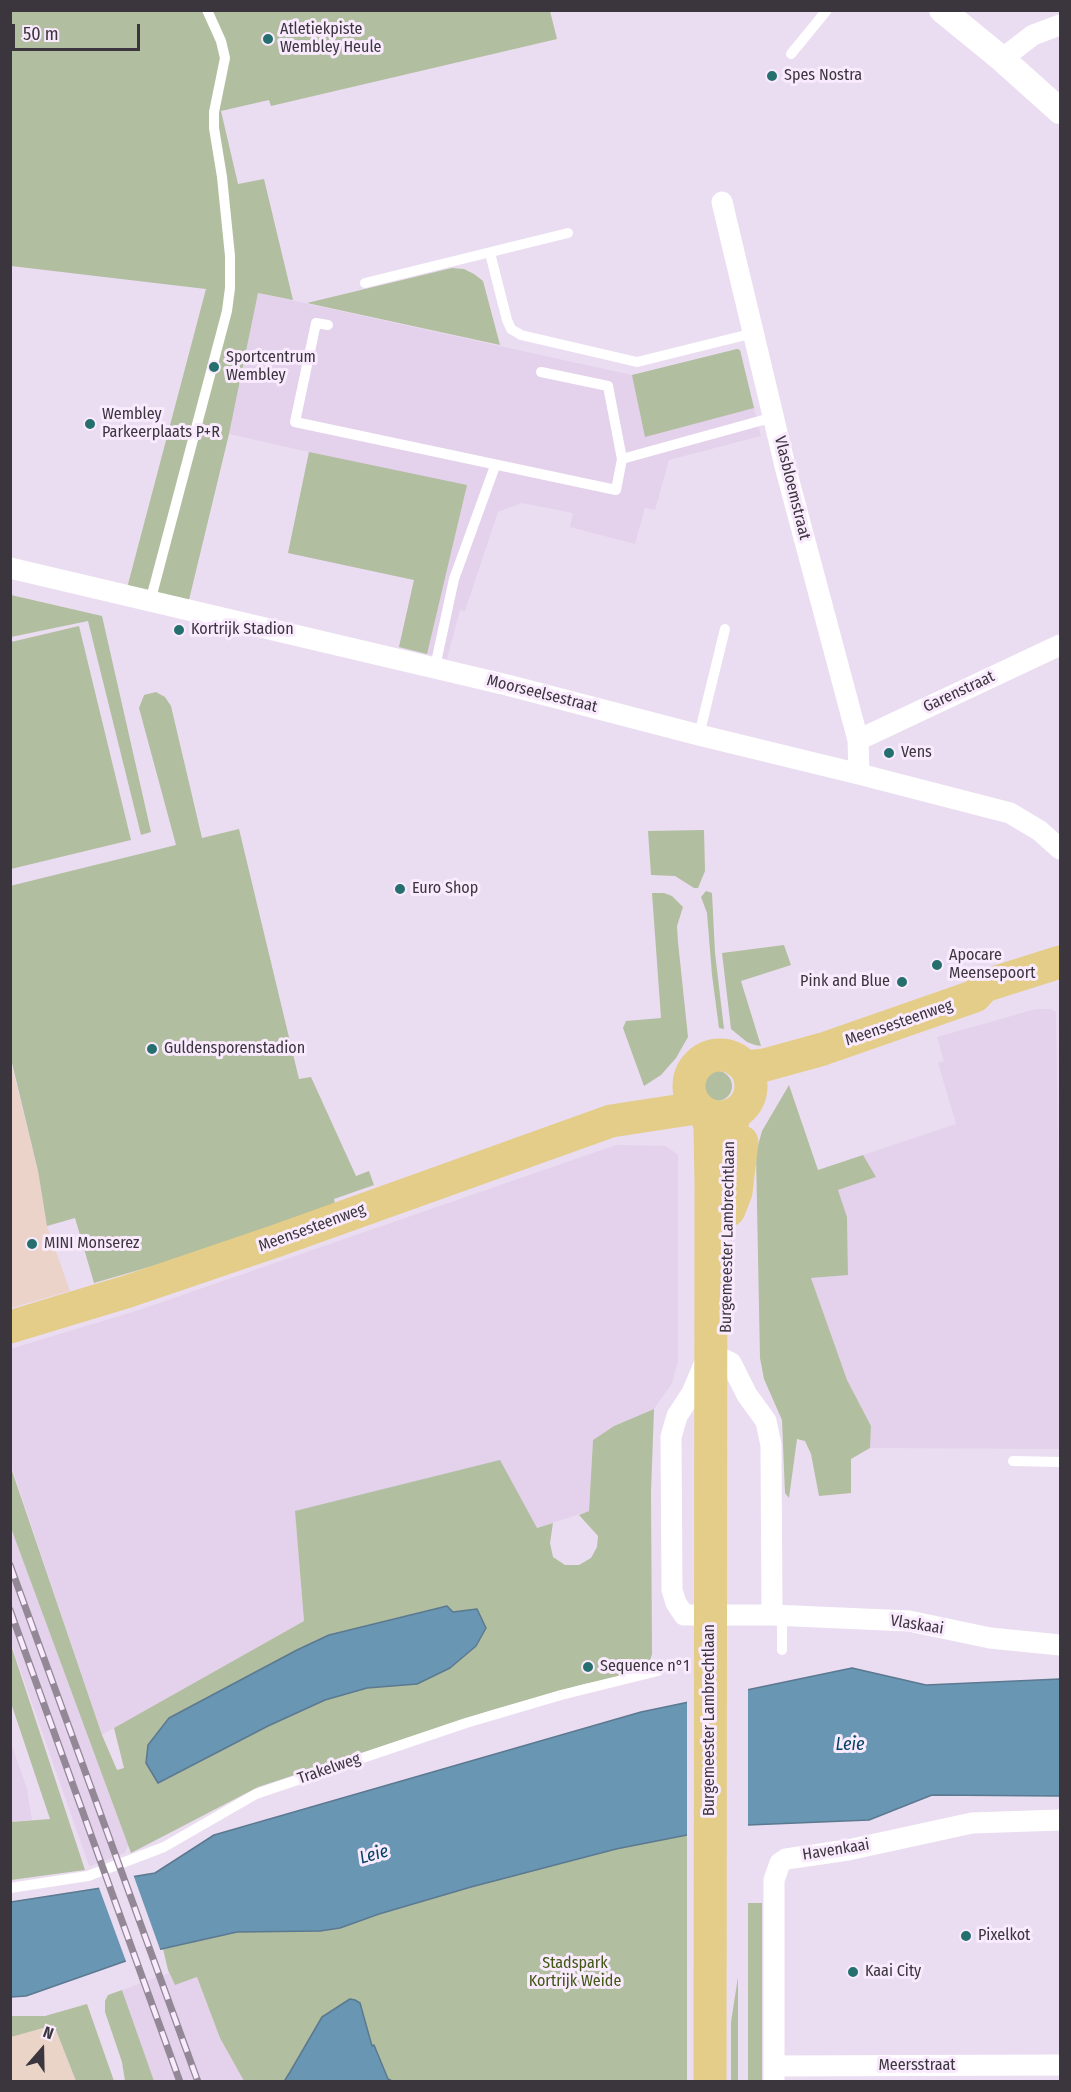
<!DOCTYPE html>
<meta charset="utf-8">
<style>
body{margin:0}
#map{position:relative;width:1071px;height:2092px;overflow:hidden;background:#ebddf1;font-family:"Fira Sans Condensed",sans-serif}
canvas{display:block}
.frame{position:absolute;inset:0;border:12px solid #3b353d;pointer-events:none}
.north{position:absolute;left:12px;top:2020px;width:60px;height:60px;-webkit-text-stroke:4px #f9eafe;paint-order:stroke;rotate:20deg;font-size:16px;font-weight:700;line-height:24px;text-align:center;color:#3b353d}
.north::after{content:'';display:block;margin:auto;width:21px;height:27px;background:#3b353d;clip-path:polygon(50% 0,100% 100%,50% 72%,0 100%)}
.scale{position:absolute;left:12px;top:24px;width:128px;height:27px;box-sizing:border-box;border:3px solid #3b353d;border-top:0;padding-left:8px;font-size:18px;line-height:21px;white-space:nowrap;color:#3b353d;-webkit-text-stroke:4px #f9eafe;paint-order:stroke}
</style>
<div id="map">
<canvas width="1071" height="2092"></canvas>
<div class="frame"></div>
<div class="north">N</div>
<div class="scale">50 m</div>
</div>
<script>
const ctx = document.querySelector('canvas').getContext('2d');
ctx.lineJoin = 'round';
function fillPath(path, color) { ctx.fillStyle = color; ctx.fill(path, 'evenodd'); }
const toPath = rows => new Path2D(rows.map(r => 'M' + r).join(''));
function stroke(path, color, width, dash) { ctx.strokeStyle = color; ctx.lineWidth = width; ctx.lineCap = dash ? 'butt' : 'round'; ctx.setLineDash(dash || []); ctx.stroke(path); }
function drawText(font, color, halo, rows, align = 'center') {
  ctx.font = font + ' "Fira Sans Condensed",sans-serif'; ctx.lineWidth = 6; ctx.setLineDash([]); ctx.textBaseline = 'middle'; ctx.strokeStyle = halo; ctx.fillStyle = color; for (const [text, x, y, turn = 0] of rows) {
    ctx.save(); ctx.translate(x, y); ctx.rotate((+turn || 0) * Math.PI / 180); ctx.textAlign = isNaN(turn) ? turn : align; if (halo) ctx.strokeText(text, 0, 0); ctx.fillText(text, 0, 0); ctx.restore();
  }
}
const commercial = toPath([
 [10,1059,38,1171,47,1226,70,1291,11,1308]
]);
const built = toPath([
 [258,293,632,375,737,349,740,350,761,436,669,460,655,510,645,508,635,544,570,527,573,513,522,503,498,512,465,611,460,610,447,659,399,647,414,580,288,553,309,452,229,434],
 [1036,1009,1051,1009,1056,1012,1060,1244,1060,1449,870,1448,871,1426,847,1381,811,1278,848,1275,847,1217,838,1190,876,1177,863,1155,956,1124,938,1063,944,1061,937,1037],
 [616,1145,666,1146,678,1155,678,1361,672,1383,654,1409,614,1426,593,1440,589,1511,537,1528,295,1511,304,1621,102,1735,11,1465,10,1349,139,1310],
 [11,1528,128,1845,125,1853,91,1866,89,1866,11,1643],
 [10,1740,27,1789,32,1820,11,1822],
 [169,1973,175,1985,197,1977,220,2038,244,2081,154,2081,122,1990]
]);
const education = toPath([
 [54,2025,76,2081,11,2082,11,2037]
]);
const green = toPath([
 [11,11,550,11,557,39,271,106,269,100,221,111,238,184,264,179,293,300,258,293,229,434,188,604,127,588,206,289,11,266],
 [452,268,464,269,474,274,483,281,500,345,307,303],
 [737,349,740,350,754,408,645,437,632,375],
 [309,452,467,485,427,654,399,647,414,580,288,553],
 [11,595,102,616,151,832,141,835,88,621,11,637],
 [79,626,131,840,11,869,11,642],
 [156,692,165,697,171,706,202,838,239,829,299,1079,311,1077,356,1176,369,1171,374,1185,334,1199,336,1209,280,1229,94,1283,75,1218,47,1226,38,1171,11,1059,10,886,176,845,139,708,144,695],
 [704,830,705,871,698,888,694,888,675,876,651,875,648,831],
 [706,891,712,893,715,953,724,1029,719,1028,712,975,707,913,701,897],
 [652,893,664,893,672,896,683,907,677,926,678,942,688,1037,676,1058,661,1075,644,1086,623,1028,626,1021,661,1018],
 [784,945,791,965,741,981,761,1046,755,1045,747,1042,731,1029,722,953],
 '702 1086a15 15 0 1 1 30 0a15 15 0 1 1-30 0Z',
 [789,1085,818,1170,863,1155,876,1177,838,1190,847,1217,848,1275,811,1278,847,1380,871,1426,870,1448,851,1459,851,1493,819,1496,811,1454,805,1441,797,1439,789,1498,785,1493,782,1420,764,1379,760,1358,756,1153,762,1131],
 [654,1409,651,1492,652,1654,648,1667,642,1673,584,1684,492,1710,258,1787,131,1853,11,1528,10,1465,102,1735,117,1770,124,1768,114,1728,304,1621,295,1511,500,1460,537,1528,553,1523,550,1543,553,1557,565,1565,579,1565,591,1558,597,1547,598,1536,579,1515,589,1511,593,1440,614,1426],
 [446,1606,453,1612,417,1684,367,1688,325,1700,268,1726,159,1783,329,1635],
 [11,1645,85,1870,11,1880,11,1822,50,1819,11,1703],
 [687,1835,687,2081,244,2081,220,2038,197,1977,175,1985,168,1970,163,1949,237,1932,320,1931,340,1928,380,1914,471,1887,616,1849],
 [748,1903,762,1903,762,2081,748,2081],
 [738,1977,738,2081,731,2081,731,2022],
 [122,1990,154,2081,125,2081,122,2062,105,2012,105,2001,108,1995],
 [87,2004,114,2081,76,2081,54,2025,11,2037,11,2016,45,2016]
]);
const water = toPath([
 [447,1606,453,1612,477,1609,486,1628,476,1646,450,1668,417,1684,367,1688,325,1700,268,1726,158,1783,146,1763,148,1745,169,1718,297,1650,329,1635,447,1606],
 [852,1668,926,1685,1060,1679,1060,1796,932,1795,869,1820,748,1825,687,1835,616,1849,471,1887,379,1914,340,1928,320,1931,237,1932,157,1950,26,1996,11,1997,11,1902,101,1888,131,1877,155,1873,214,1835,641,1712,852,1668],
 [350,1999,355,2000,360,2003,372,2046,374,2045,388,2079,392,2081,286,2081,285,2080,290,2072,322,2017,350,1999]
]);
const pier = toPath([
 [748,1687,748,1828,687,1838,687,1699],
 [133,1874,161,1952,127,1964,98,1885]
]);
const service = toPath([
 [791,54,827,10],
 [490,253,507,320,511,329,521,335,637,362,754,333],
 [365,283,568,233],
 [328,325,316,323,295,422,616,490,622,459,608,386,541,372],
 [622,459,774,417],
 [150,602,227,311,230,288,230,256,222,177,214,128,214,112,225,58,221,41,207,10],
 [435,667,454,579,495,466],
 [699,735,725,629],
 [1013,1461,1060,1462],
 [782,1615,782,1650],
 [10,1888,88,1876,164,1847,256,1794,466,1723,561,1695,658,1671]
]);
const minor = toPath([
 [1002,59,1033,35,1060,25],
 [722,202,786,470,858,740,859,774],
 [10,568,507,685,699,735,859,774,1010,813,1040,831,1060,849],
 [858,740,1060,645],
 [725,1360,731,1363,747,1395,766,1421,771,1445,772,1615],
 [705,1362,692,1393,677,1416,671,1437,672,1590,676,1603,684,1615,772,1615,909,1621,990,1638,1060,1645],
 [774,2066,1060,2065],
 [774,2082,774,1880,780,1863,786,1859,848,1850,972,1823,1060,1820]
]);
const tertiary = toPath([
 [942,10,1002,59,1060,111]
]);
const primary = toPath([
 '689 1086a31 31 0 1 1 62 0a31 31 0 1 1-62 0Z',
 [745,1067,765,1065,823,1049,975,996,984,986,1060,962],
 [706,1115,710,1125,711,1184,710,2082],
 [729,1165,729,1138,734,1115],
 [729,1210,736,1192,742,1142],
 [10,1327,129,1291,276,1241,611,1121,696,1108]
]);
const rail = toPath([
 [10,1565,198,2082],
 [10,1610,180,2082]
]);
const markers = [
 [268,39,6,"#25706f"],
 [772,76,6,"#25706f"],
 [214,367,6,"#25706f"],
 [90,424,6,"#25706f"],
 [179,630,6,"#25706f"],
 [889,753,6,"#25706f"],
 [400,889,6,"#25706f"],
 [937,965,6,"#25706f"],
 [902,982,6,"#25706f"],
 [152,1049,6,"#25706f"],
 [32,1244,6,"#25706f"],
 [588,1667,6,"#25706f"],
 [966,1936,6,"#25706f"],
 [853,1972,6,"#25706f"]
];
const poiNames = [
 ["Atletiekpiste",280,30],
 ["Wembley Heule",280,48],
 ["Spes Nostra",784,76],
 ["Sportcentrum",226,358],
 ["Wembley",226,376],
 ["Wembley",102,415],
 ["Parkeerplaats P+R",102,433],
 ["Kortrijk Stadion",191,630],
 ["Vens",901,753],
 ["Euro Shop",412,889],
 ["Apocare",949,956],
 ["Meensepoort",949,974],
 ["Pink and Blue",890,982,"right"],
 ["Guldensporenstadion",164,1049],
 ["MINI Monserez",44,1244],
 ["Sequence n°1",600,1667],
 ["Pixelkot",978,1936],
 ["Kaai City",865,1972]
];
const streetNames = [
 ["Vlasbloemstraat",792,488,76],
 ["Garenstraat",959,692,-25],
 ["Moorseelsestraat",542,694,14],
 ["Meensesteenweg",899,1023,-19],
 ["Meensesteenweg",312,1228,-20],
 ["Burgemeester Lambrechtlaan",728,1237,-89],
 ["Vlaskaai",917,1625,9],
 ["Burgemeester Lambrechtlaan",710,1720,-90],
 ["Trakelweg",329,1769,-19],
 ["Havenkaai",836,1850,-9],
 ["Meersstraat",917,2066]
];
const parkNames = [
 ["Stadspark",575,1964],
 ["Kortrijk Weide",575,1982]
];
const waterNames = [
 ["Leie",850,1745],
 ["Leie",374,1855,-16]
];
fillPath(commercial, '#ecd3ca');
fillPath(built, '#e4d1eb');
fillPath(education, '#ead4c7');
fillPath(green, '#b1be9f');
fillPath(water, '#6996b3');
stroke(water, '#5b7990', 1.5);
fillPath(pier, '#ebddf1');
stroke(service, '#fff', 10);
stroke(minor, '#fff', 21);
stroke(tertiary, '#fff', 26);
stroke(primary, '#e3cd89', 33);
stroke(rail, '#928896', 7);
stroke(rail, '#f9eafe', 4.5, [14]);
for (const [x, y, r, color] of markers) { const dot = new Path2D(); dot.arc(x, y, r, 0, 2 * Math.PI); ctx.fillStyle = color; ctx.fill(dot); stroke(dot, '#f9eafe', 2); }
drawText('16px', '#3b353d', '#f9eafe', poiNames, 'left');
drawText('16px', '#3b353d', '#f9eafe', streetNames);
drawText('16px', '#415714', '#f9eafe', parkNames);
drawText('italic 18px', '#064461', '#f9eafe', waterNames);
</script>
